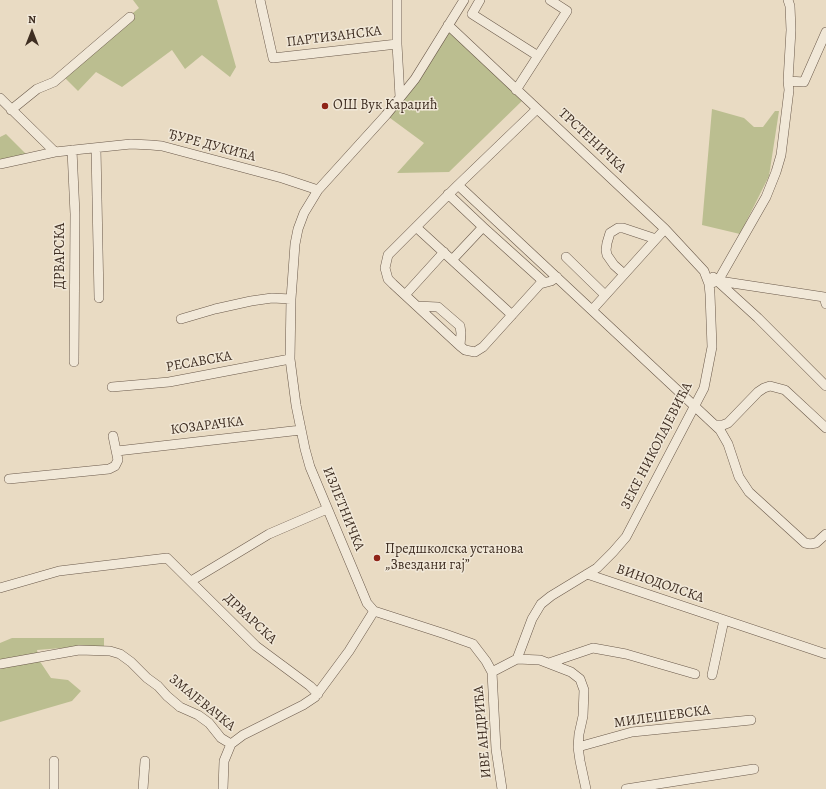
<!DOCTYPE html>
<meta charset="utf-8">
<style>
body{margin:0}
#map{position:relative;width:826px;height:789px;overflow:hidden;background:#e9dbc3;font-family:Alegreya,serif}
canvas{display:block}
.north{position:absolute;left:12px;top:12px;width:40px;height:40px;-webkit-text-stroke:3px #f1e8d8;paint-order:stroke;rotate:0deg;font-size:11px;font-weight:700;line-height:16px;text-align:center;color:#3f2e22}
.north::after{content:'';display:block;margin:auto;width:14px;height:18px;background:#3f2e22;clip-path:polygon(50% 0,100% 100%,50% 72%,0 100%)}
</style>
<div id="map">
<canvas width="826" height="789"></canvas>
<div class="north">N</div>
</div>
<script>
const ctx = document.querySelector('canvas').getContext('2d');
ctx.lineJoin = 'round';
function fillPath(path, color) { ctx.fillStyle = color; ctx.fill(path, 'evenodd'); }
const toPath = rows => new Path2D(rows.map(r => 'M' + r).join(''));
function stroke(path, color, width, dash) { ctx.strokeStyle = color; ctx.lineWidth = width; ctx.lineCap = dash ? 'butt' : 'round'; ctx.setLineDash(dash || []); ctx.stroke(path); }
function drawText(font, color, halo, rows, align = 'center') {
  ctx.font = font + ' Alegreya,serif'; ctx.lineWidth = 3; ctx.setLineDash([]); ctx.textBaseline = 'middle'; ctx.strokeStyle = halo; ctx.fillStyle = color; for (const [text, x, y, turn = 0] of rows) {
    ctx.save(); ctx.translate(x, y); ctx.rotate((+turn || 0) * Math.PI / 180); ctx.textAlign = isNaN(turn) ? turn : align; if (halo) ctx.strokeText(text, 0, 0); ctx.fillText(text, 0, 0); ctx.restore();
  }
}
const green = toPath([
 [133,0,217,0,236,67,230,77,202,55,185,69,172,50,122,87,96,72,78,91,60,73,139,8],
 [448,25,525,98,449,172,397,173,424,143,386,115],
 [712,109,744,118,754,127,763,127,775,111,779,111,769,176,740,234,702,225],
 [6,134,29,157,0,164,0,137],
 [12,638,104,638,104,650,88,646,37,650,39,660,51,678,68,680,81,691,72,701,0,722,0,643]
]);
const minor = toPath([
 [260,0,273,58,397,44],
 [397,0,397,44,400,97],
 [464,0,415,79,386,115,318,190,304,213,298,229,295,244,291,299,290,359,296,405,305,449,310,467,367,603,374,611,445,634,473,644,486,661,492,672,496,749,502,789],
 [480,0,472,14,538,56],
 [448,25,665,229,704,271,709,284,710,294,712,347,704,388,626,537,613,552,597,568,551,596,541,604,532,619,517,659,492,672],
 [788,81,804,82,826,32],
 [516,90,567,11,550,0],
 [0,98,55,152],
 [537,109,458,185,720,430,728,444,739,477,749,492,805,543,810,544,816,543,826,534],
 [11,110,37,89,54,82,130,17],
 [96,148,99,298],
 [72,150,75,214,74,362],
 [0,164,55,152,131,144,151,145,162,146,282,178,318,190],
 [458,185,388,255,385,268,388,279,393,284,460,346,465,350,475,352,483,347,540,284,551,281,557,277],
 [448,194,483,227],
 [416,227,512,315],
 [566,257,605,295],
 [452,260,483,227,544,282],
 [624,274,614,265,607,255,606,250,607,243,610,233,618,228,623,228,656,239],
 [713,277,758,318,826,386],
 [719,281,824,297,826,304],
 [709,284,718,281,766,197,776,172,781,155,789,90,788,81,791,30,790,6,788,0],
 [405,295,444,252],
 [417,306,438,307,460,326,461,333,460,346],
 [592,310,665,229],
 [181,319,215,309,251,301,272,298,291,299],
 [112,387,169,382,290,359],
 [715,425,723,425,728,423,758,392,764,388,770,386,785,390,826,428],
 [117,451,301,430],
 [9,479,109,469,115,466,118,460,113,436],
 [587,574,826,654],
 [191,581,269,534,327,509],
 [0,588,59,571,167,558,256,646,310,686,318,694],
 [517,659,540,660,571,672,580,679,584,690,583,716,579,734,578,747,580,761,586,789],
 [549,663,593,648,626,654,695,674],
 [0,664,79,650,110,651,120,654,131,662,147,678,158,686,167,696,180,707,198,715,209,723,221,738,231,744],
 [712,675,724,620],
 [578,747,632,732,751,720],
 [54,761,54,789],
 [143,789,145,761],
 [223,789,224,761,231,744,243,735,303,705,315,697,349,651,374,611],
 [626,789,754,769]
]);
const markers = [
 [325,106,4,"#8f2418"],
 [377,558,4,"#8f2418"]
];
const streetNames = [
 ["ПАРТИЗАНСКА",334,37,-7],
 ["ТРСТЕНИЧКА",592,141,43],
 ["ЂУРЕ ДУКИЋА",212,146,15],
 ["ДРВАРСКА",61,256,-90],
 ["РЕСАВСКА",199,362,-10],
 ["КОЗАРАЧКА",207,426,-7],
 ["ЗЕКЕ НИКОЛАЈЕВИЋА",657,446,-63],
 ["ИЗЛЕТНИЧКА",343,509,68],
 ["ВИНОДОЛСКА",660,584,19],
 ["ДРВАРСКА",250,619,43],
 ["ЗМАЈЕВАЧКА",202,703,39],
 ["МИЛЕШЕВСКА",662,717,-8],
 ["ИВЕ АНДРИЋА",483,732,-95]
];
const poiNames = [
 ["ОШ Вук Караџић",333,106],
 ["Предшколска установа",385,550],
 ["„Звездани гај”",385,566]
];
fillPath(green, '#bbbe90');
stroke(minor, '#6a594a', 10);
stroke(minor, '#f1e8d8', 9);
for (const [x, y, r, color] of markers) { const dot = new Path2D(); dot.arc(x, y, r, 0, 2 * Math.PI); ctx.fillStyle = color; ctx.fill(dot); stroke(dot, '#f1e8d8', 1.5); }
drawText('14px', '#3f2e22', '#f1e8d8', streetNames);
drawText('14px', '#3f2e22', '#f1e8d8', poiNames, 'left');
</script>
